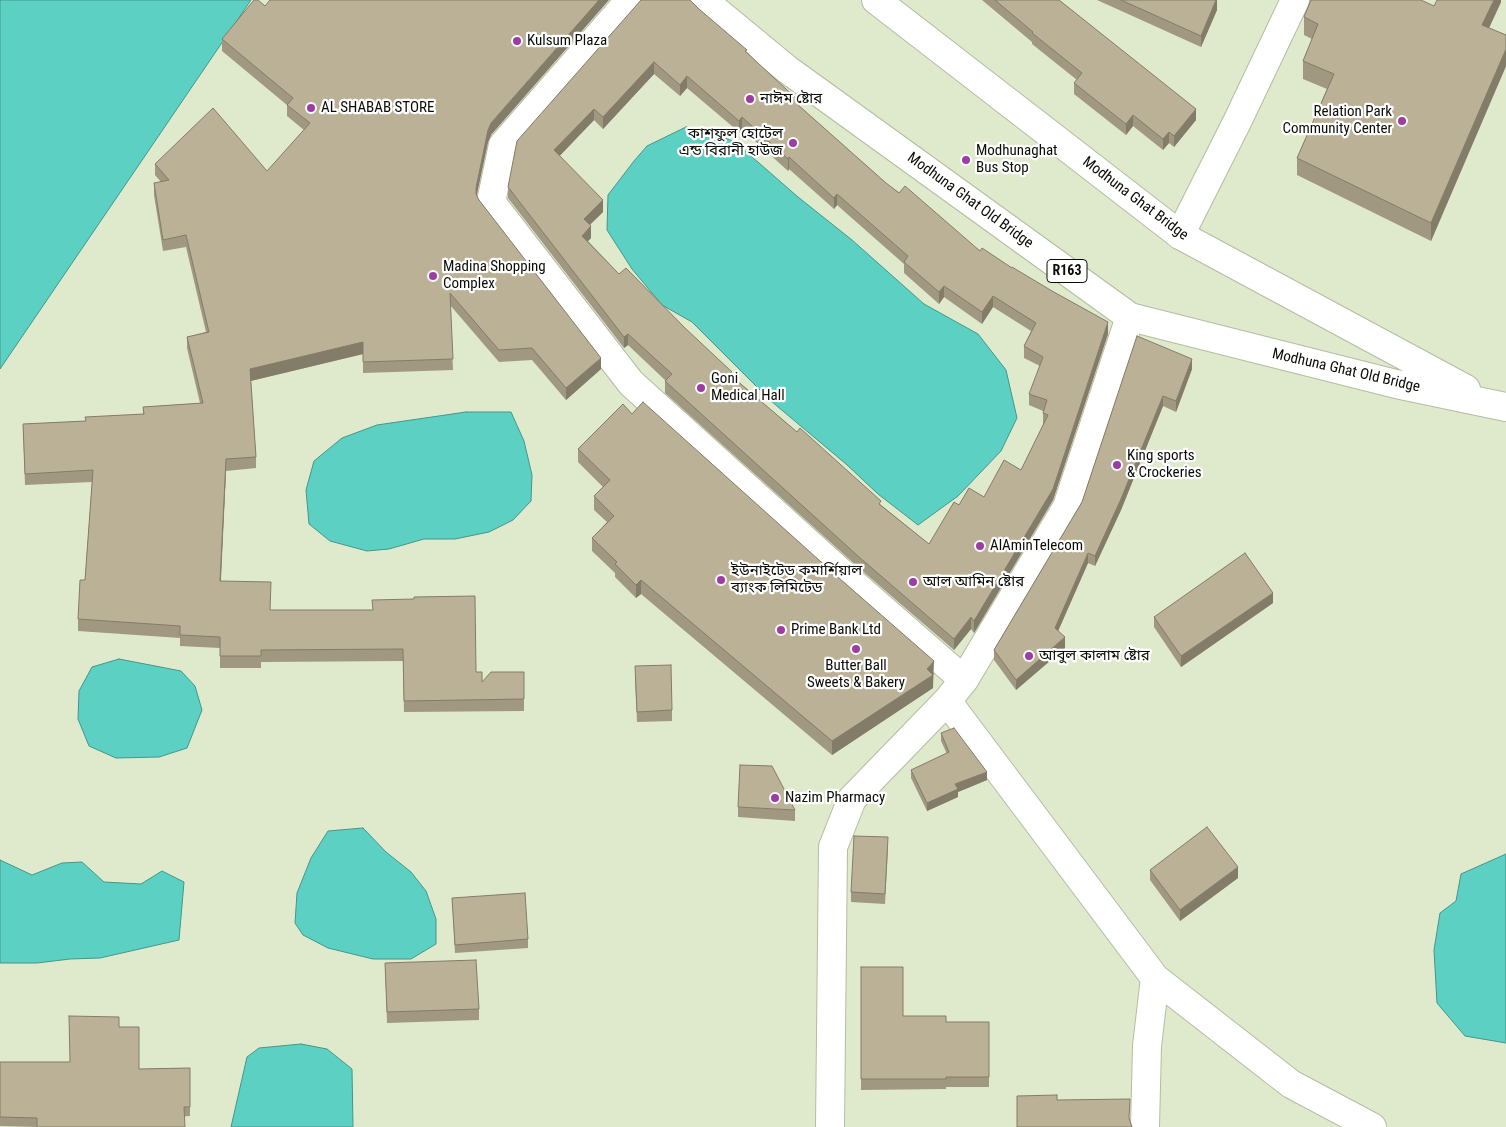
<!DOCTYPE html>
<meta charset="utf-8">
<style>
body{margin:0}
canvas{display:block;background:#dfe9cc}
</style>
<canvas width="1506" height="1127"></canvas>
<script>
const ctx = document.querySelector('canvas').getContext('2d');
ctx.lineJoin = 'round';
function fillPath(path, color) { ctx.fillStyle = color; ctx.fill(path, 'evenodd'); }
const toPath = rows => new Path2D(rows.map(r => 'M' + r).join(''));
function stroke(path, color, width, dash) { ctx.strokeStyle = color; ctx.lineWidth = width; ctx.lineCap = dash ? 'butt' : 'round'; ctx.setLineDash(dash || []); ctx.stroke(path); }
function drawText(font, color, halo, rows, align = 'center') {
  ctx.font = font + ' "Roboto Condensed","Noto Sans Bengali",sans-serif'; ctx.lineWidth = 4.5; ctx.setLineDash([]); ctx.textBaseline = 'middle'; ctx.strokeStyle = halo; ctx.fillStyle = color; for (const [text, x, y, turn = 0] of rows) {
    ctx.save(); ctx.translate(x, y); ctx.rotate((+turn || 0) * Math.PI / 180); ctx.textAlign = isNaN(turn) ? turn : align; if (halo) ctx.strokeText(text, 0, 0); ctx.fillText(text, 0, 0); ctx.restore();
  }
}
const water = toPath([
 [0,0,251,0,0,369,0,0],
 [686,127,710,132,735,142,798,197,852,240,924,304,978,334,1006,370,1017,418,1001,451,958,496,918,525,878,494,846,464,771,401,692,322,662,305,632,269,607,230,608,195,634,161,647,146,686,127],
 [466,412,511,412,524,441,532,475,531,501,513,520,489,532,455,539,424,539,389,549,367,551,330,541,309,524,306,490,314,461,342,438,377,425,466,412],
 [119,659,181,671,195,686,202,710,187,748,159,757,116,758,89,746,78,719,79,691,92,667,119,659],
 [363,828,386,852,411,872,426,891,436,919,436,944,411,959,373,959,328,948,303,935,295,923,297,893,311,858,328,831,363,828],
 [1506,854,1506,1043,1465,1036,1437,1003,1434,950,1440,913,1456,901,1461,874,1506,854],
 [0,860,32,875,62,863,82,862,104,882,141,884,162,871,184,882,179,940,100,958,70,959,37,963,0,963,0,860],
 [301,1044,327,1049,352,1069,353,1127,231,1127,247,1057,259,1048,301,1044]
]);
const minor = toPath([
 [630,0,503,145,491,202,631,383,849,580,964,680],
 [1180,235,1237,122,1295,0],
 [947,701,1155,978,1291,1084,1372,1127],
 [830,1127,833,847,852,799,947,701,964,680,1067,507,1130,317],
 [1145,1127,1147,1046,1155,978]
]);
const primary = toPath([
 [703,0,788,70,1130,317,1396,384,1506,407],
 [876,0,1180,235,1466,389]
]);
const wall = toPath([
 [982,0,1059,0,1196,120,1174,147,1169,143,1163,150,1133,126,1126,135,1074,94,1074,83,1077,80,1032,44,1032,42],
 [1097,0,1217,0,1217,10,1201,47],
 [1501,0,1501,2,1489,28,1506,35,1506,66,1431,241,1297,175,1297,158,1327,89,1303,79,1303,61,1312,39,1304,35,1304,17],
 [265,6,491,135,488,142,476,195,479,200,601,369,566,400,532,360,499,362,450,305,453,370,363,373,363,354,251,381,256,457,256,468,226,471,221,581,270,610,372,610,476,672,482,682,524,672,524,711,404,712,403,661,261,662,261,668,220,668,220,648,180,646,180,638,78,631,78,619,85,580,92,482,25,485,23,424,85,421,143,414,143,407,200,403,187,348,187,337,206,332,186,247,163,251,154,195,154,183,161,182,155,175,155,164,267,171,304,130,287,116,287,105,222,51,222,39],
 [699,9,747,52,799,106,886,183,980,251,1108,334,1053,500,974,633,971,629,954,650,859,568,665,393,665,381,666,381,628,345,624,348,508,198,508,187],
 [654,74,680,96,687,88,739,132,742,129,788,171,789,169,834,209,837,205,904,264,904,273,939,304,944,297,982,324,993,307,1031,331,1024,346,1024,358,1040,366,1029,394,1029,405,1043,411,1043,425,1021,470,984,497,959,505,929,544,881,505,732,376,619,274,588,241,591,238,590,225,603,212,559,156,594,120,603,129],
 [1137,336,1192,369,1176,412,1163,406,1121,510,1095,566,1088,563,1058,631,1065,648,1016,690,994,660,994,650,1082,502],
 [632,414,934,674,933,675,933,688,832,755,641,594,636,598,615,577,615,573,592,551,592,538,607,522,594,510,594,496,603,487,578,462,578,449],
 [1273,603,1181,667,1154,627,1154,617],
 [635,676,672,710,672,721,637,722],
 [941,733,987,780,958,792,958,797,927,811,911,778,911,770,947,754,941,741],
 [738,807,795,810,795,821,738,817],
 [888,848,885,904,851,902,851,892],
 [1150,870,1238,878,1180,921,1150,880],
 [452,898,528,939,528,948,455,953],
 [385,963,479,1009,479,1020,387,1023],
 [861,967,903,1016,946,1022,989,1022,989,1087,946,1087,946,1089,861,1090],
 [119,1027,139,1069,190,1068,190,1116,37,1127,0,1126,0,1062,70,1062]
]);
const shadedWall = toPath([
 [599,0,609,0,491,135,488,142,476,199,476,188,488,130,491,123],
 [1216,0,1217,0,1217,10,1201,47,1201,36],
 [1494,0,1501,0,1501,2,1482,43,1482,25],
 [1506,49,1506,66,1431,241,1431,223],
 [654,62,654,74,603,129,603,117],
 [687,76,687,88,680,96,680,85],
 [594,109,594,120,554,162,554,150],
 [1196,109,1196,120,1174,147,1174,136],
 [1133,115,1133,126,1126,135,1126,124],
 [742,117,742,129,739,132,739,121],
 [1169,132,1169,143,1163,150,1163,139],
 [789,157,789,169,788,171,788,159],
 [837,194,837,205,834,209,834,198],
 [603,200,603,212,584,230,584,219],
 [591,226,591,238,582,247,582,236],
 [944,286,944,297,939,304,939,292],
 [993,296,993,307,982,324,982,312],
 [1108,322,1108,334,1053,500,974,633,974,621],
 [628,334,628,345,624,348,624,337],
 [363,342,363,354,250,381,250,369],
 [601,358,601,369,566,400,566,388],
 [1192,359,1192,369,1176,412,1176,401],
 [1163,396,1163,406,1121,510,1095,566,1095,556],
 [226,459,226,471,220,593,220,581],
 [1088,553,1088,563,1055,638,1055,628],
 [641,580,641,594,636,598,636,585],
 [1273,593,1273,603,1181,667,1181,656],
 [971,617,971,629,954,650,954,639],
 [1065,637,1065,648,1016,690,1016,680],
 [934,661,933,688,832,755,832,741,927,669],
 [987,772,987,780,958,792,958,797,927,811,927,803,955,784],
 [1238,867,1238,878,1180,921,1180,910]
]);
const building = toPath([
 [254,0,258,0,265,6,270,0,599,0,491,123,488,130,476,188,476,194,479,200,601,358,566,388,532,348,499,350,450,293,453,359,363,362,363,342,250,369,256,457,226,459,220,581,271,582,270,610,373,610,372,600,414,599,414,597,475,596,476,672,482,672,482,682,491,672,524,672,524,699,404,701,403,649,261,650,261,656,220,656,220,637,180,635,180,626,78,619,80,580,85,580,93,470,25,474,23,424,86,421,85,417,144,414,143,407,203,403,187,337,209,332,186,235,163,240,154,183,169,180,155,164,213,108,267,171,310,123,287,105,293,98,222,39,254,0],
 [641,0,690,0,699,9,747,50,745,51,799,101,797,104,886,183,899,193,905,186,980,251,982,248,1012,268,1012,267,1052,291,1108,322,1053,489,974,621,971,617,954,639,859,557,665,381,672,374,628,334,624,337,508,187,517,141,641,0],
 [654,62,680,85,687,76,739,121,742,117,788,159,789,157,834,198,837,194,908,256,904,262,939,292,944,286,982,312,993,296,1036,323,1024,346,1043,357,1029,394,1047,400,1043,413,1048,415,1021,470,1004,460,984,497,969,488,959,505,954,502,929,544,879,504,881,501,800,428,797,432,729,374,732,372,685,328,626,268,619,274,582,236,591,226,584,219,603,200,554,150,594,109,603,117,654,62],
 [995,0,1059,0,1196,109,1174,136,1169,132,1163,139,1133,115,1126,124,1074,83,1082,73,1032,33,1033,32,995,0],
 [1121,0,1216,0,1201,36,1121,0],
 [1311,0,1421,0,1434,6,1437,0,1494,0,1482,25,1506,35,1506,49,1431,223,1297,158,1334,74,1303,61,1318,24,1304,17,1311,0],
 [1137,336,1192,359,1176,401,1163,396,1121,499,1095,556,1088,553,1055,628,1065,637,1016,680,994,650,1082,502,1137,336],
 [643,402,839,578,934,661,927,669,933,675,832,741,641,580,636,585,615,564,617,562,592,538,614,516,594,496,610,480,578,449,623,404,632,414,643,402],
 [1245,553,1273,593,1181,656,1154,617,1245,553],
 [671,665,672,710,637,712,635,666,671,665],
 [954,728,987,772,955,784,958,789,927,803,911,770,949,752,941,733,954,728],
 [740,765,772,766,795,810,738,807,740,765],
 [1207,827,1238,867,1180,910,1150,870,1207,827],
 [854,836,888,837,885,894,851,892,854,836],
 [525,893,528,939,455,945,452,898,525,893],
 [476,960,479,1009,387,1012,385,963,476,960],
 [861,967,903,967,903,1016,946,1016,946,1022,989,1022,989,1077,946,1077,946,1079,861,1079,861,967],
 [69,1016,119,1017,119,1027,139,1027,139,1069,190,1068,190,1107,184,1107,185,1127,37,1127,37,1118,0,1117,0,1062,70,1062,69,1016],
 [1057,1095,1057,1100,1130,1099,1129,1118,1132,1127,1017,1127,1017,1096,1057,1095]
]);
const markers = [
 [517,41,5,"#9e3ca3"],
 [750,99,5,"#9e3ca3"],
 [311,108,5,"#9e3ca3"],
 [1402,121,5,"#9e3ca3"],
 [793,143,5,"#9e3ca3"],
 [966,160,5,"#9e3ca3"],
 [433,276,5,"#9e3ca3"],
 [701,388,5,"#9e3ca3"],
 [1117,465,5,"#9e3ca3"],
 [980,546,5,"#9e3ca3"],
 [721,580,5,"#9e3ca3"],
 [913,582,5,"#9e3ca3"],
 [781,630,5,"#9e3ca3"],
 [856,649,5,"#9e3ca3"],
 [1029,656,5,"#9e3ca3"],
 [775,798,5,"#9e3ca3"]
];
const shields = [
 [1067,271,40]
];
const shieldNames = [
 ["R163",1067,271]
];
const poiNames = [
 ["Kulsum Plaza",527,41],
 ["নাঈম ষ্টোর",760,99],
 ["AL SHABAB STORE",321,108],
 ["Relation Park",1392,112,"right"],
 ["Community Center",1392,129,"right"],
 ["কাশফুল হোটেল",783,134,"right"],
 ["এন্ড বিরানী হাউজ",783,151,"right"],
 ["Modhunaghat",976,151],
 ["Bus Stop",976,168],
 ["Madina Shopping",443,267],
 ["Complex",443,284],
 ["Goni",711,379],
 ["Medical Hall",711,396],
 ["King sports",1127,456],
 ["& Crockeries",1127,473],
 ["AlAminTelecom",990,546],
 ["ইউনাইটেড কমার্শিয়াল",731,571],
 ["ব্যাংক লিমিটেড",731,588],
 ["আল আমিন ষ্টোর",923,582],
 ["Prime Bank Ltd",791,630],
 ["আবুল কালাম ষ্টোর",1039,656],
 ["Butter Ball",856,666,"center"],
 ["Sweets & Bakery",856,683,"center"],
 ["Nazim Pharmacy",785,798]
];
const streetNames = [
 ["Modhuna Ghat Bridge",1135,199,37],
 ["Modhuna Ghat Old Bridge",970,201,36],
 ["Modhuna Ghat Old Bridge",1346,371,13]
];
fillPath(water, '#5cd1c3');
stroke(water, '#43968a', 1);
stroke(minor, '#b4bda1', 30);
stroke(primary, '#b4bda1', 30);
stroke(minor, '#fff', 28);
stroke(primary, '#fff', 28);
fillPath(wall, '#a19881');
fillPath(shadedWall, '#837c69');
fillPath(building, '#bbb196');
stroke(building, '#837c69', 1);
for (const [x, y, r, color] of markers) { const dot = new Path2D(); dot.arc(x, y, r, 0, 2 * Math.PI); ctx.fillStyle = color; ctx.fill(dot); stroke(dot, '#fff', 2); }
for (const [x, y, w] of shields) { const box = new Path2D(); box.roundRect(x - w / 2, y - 11.5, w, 23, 4); ctx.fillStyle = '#fff'; ctx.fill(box); stroke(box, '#0a0d05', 1); }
drawText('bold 14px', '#0a0d05', null, shieldNames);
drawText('15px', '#0a0d05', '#fff', poiNames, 'left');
drawText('15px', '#0a0d05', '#fff', streetNames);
</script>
